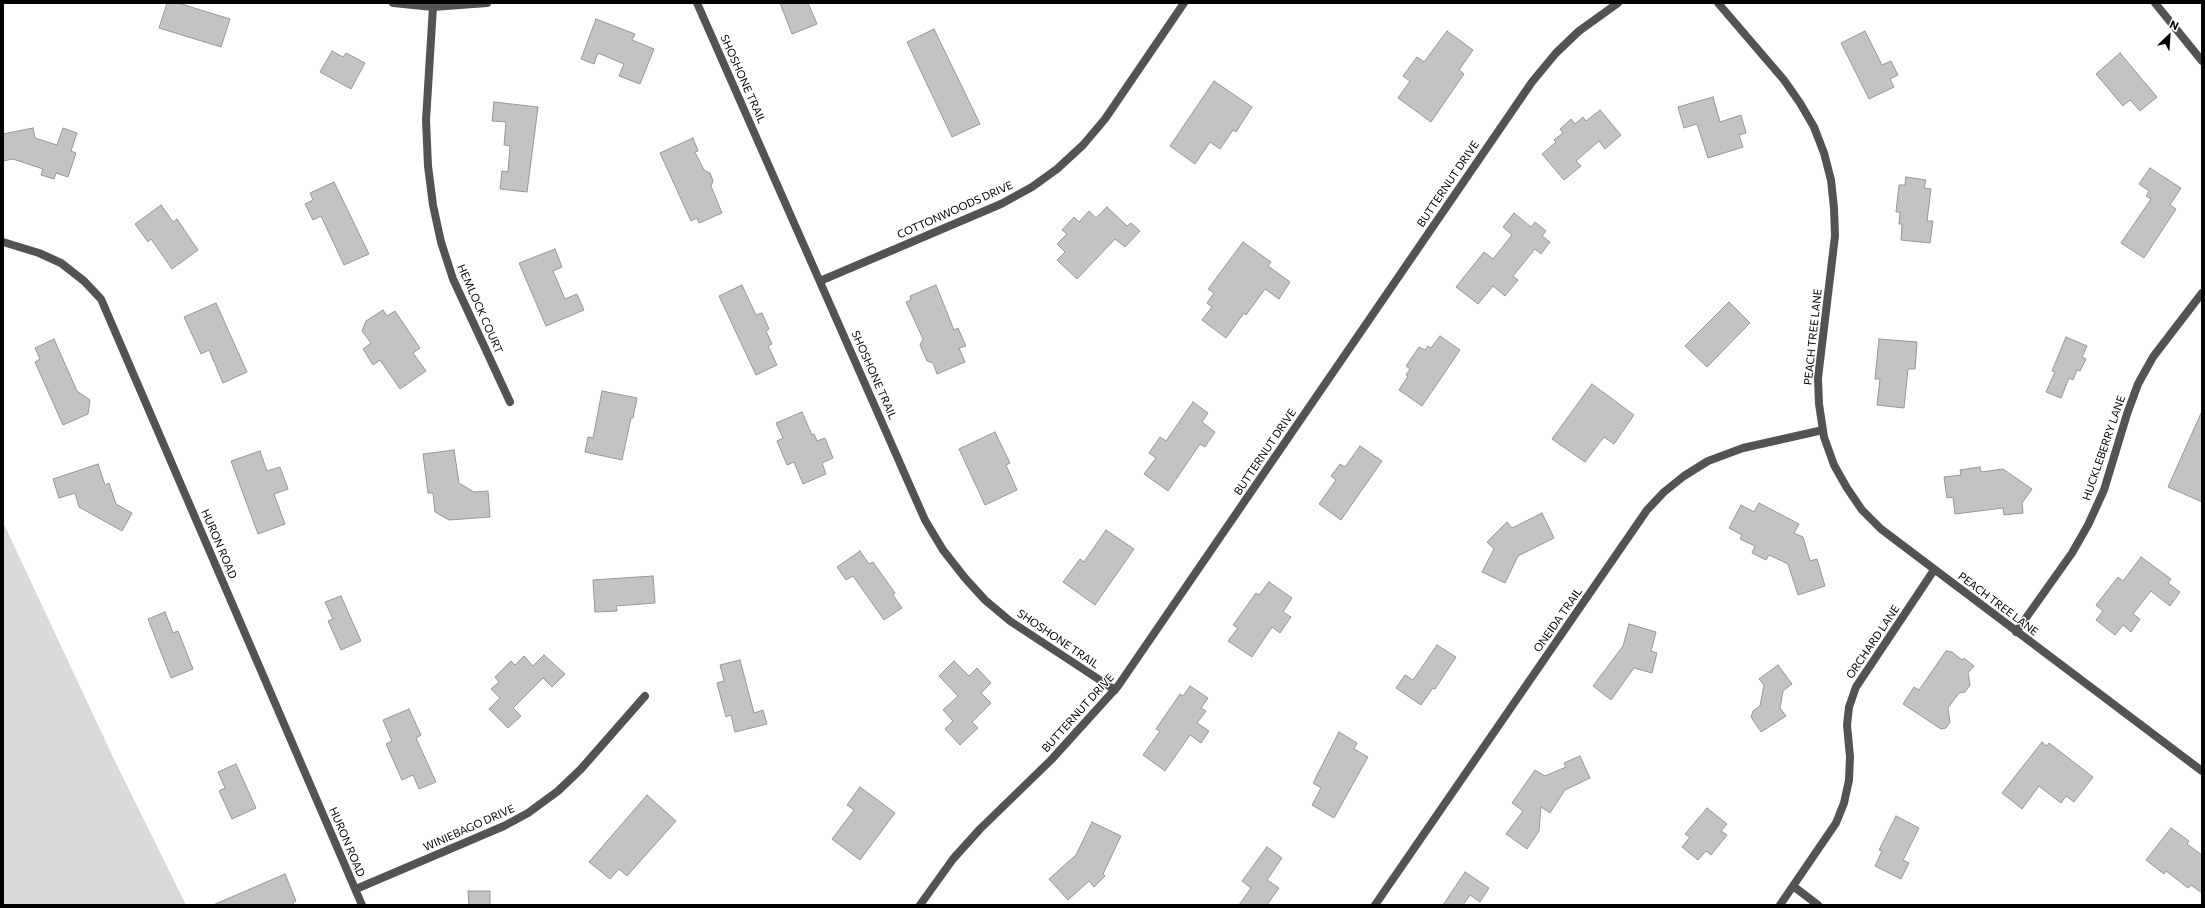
<!DOCTYPE html>
<style>
body{margin:0}
#map{position:relative;width:2205px;height:908px;overflow:hidden;background:#fff;font-family:Commissioner,sans-serif}
canvas{display:block}
.frame{position:absolute;inset:0;border:4px solid #000;pointer-events:none}
.north{position:absolute;left:2149px;top:16px;width:40px;height:40px;-webkit-text-stroke:3px #fff;paint-order:stroke;rotate:25deg;font-size:11px;font-weight:700;line-height:16px;text-align:center;color:#000}
.north::after{content:'';display:block;margin:auto;width:14px;height:18px;background:#000;clip-path:polygon(50% 0,100% 100%,50% 72%,0 100%)}
</style>
<div id="map">
<canvas width="2205" height="908"></canvas>
<div class="frame"></div>
<div class="north">N</div>
</div>
<script>
const ctx = document.querySelector('canvas').getContext('2d');
ctx.lineJoin = 'round';
function fillPath(path, color) { ctx.fillStyle = color; ctx.fill(path, 'evenodd'); }
const toPath = rows => new Path2D(rows.map(r => 'M' + r).join(''));
function stroke(path, color, width, dash) { ctx.strokeStyle = color; ctx.lineWidth = width; ctx.lineCap = dash ? 'butt' : 'round'; ctx.setLineDash(dash || []); ctx.stroke(path); }
function drawText(font, color, halo, rows, align = 'center') {
  ctx.font = font + ' Commissioner,sans-serif'; ctx.lineWidth = 3; ctx.setLineDash([]); ctx.textBaseline = 'middle'; ctx.strokeStyle = halo; ctx.fillStyle = color; for (const [text, x, y, turn = 0] of rows) {
    ctx.save(); ctx.translate(x, y); ctx.rotate((+turn || 0) * Math.PI / 180); ctx.textAlign = isNaN(turn) ? turn : align; if (halo) ctx.strokeText(text, 0, 0); ctx.fillText(text, 0, 0); ctx.restore();
  }
}
const green = toPath([
 [3,522,112,755,186,905,3,905]
]);
const building = toPath([
 [167,3,178,3,230,19,221,47,159,28,167,3],
 [780,3,808,3,817,24,792,34,780,3],
 [596,19,635,34,632,40,654,49,640,84,619,76,624,64,598,53,594,64,581,59,596,19],
 [934,29,980,124,952,137,907,42,934,29],
 [1447,31,1473,50,1459,70,1464,74,1431,122,1398,98,1410,81,1403,76,1417,57,1424,62,1447,31],
 [1865,31,1882,65,1891,61,1898,75,1890,79,1894,87,1869,99,1841,43,1865,31],
 [332,51,343,57,346,53,365,63,351,89,320,72,332,51],
 [2120,53,2157,97,2140,111,2130,100,2123,106,2096,74,2120,53],
 [1214,81,1252,107,1236,132,1233,130,1220,149,1210,142,1195,164,1170,146,1214,81],
 [1713,97,1720,122,1741,115,1746,133,1739,135,1743,147,1708,158,1697,124,1684,128,1678,107,1713,97],
 [494,102,538,107,527,192,500,189,502,171,508,172,510,146,504,145,506,122,492,121,494,102],
 [1600,110,1621,135,1605,149,1599,141,1576,161,1581,166,1564,180,1542,154,1556,142,1554,140,1563,133,1560,129,1571,119,1575,124,1583,117,1586,121,1600,110],
 [33,128,35,138,57,145,63,128,77,133,71,151,76,153,68,177,56,173,54,179,41,175,43,169,13,159,3,161,3,134,33,128],
 [693,138,698,151,695,152,704,170,710,173,713,181,711,186,722,213,699,223,697,218,691,221,660,153,693,138],
 [2150,168,2181,188,2170,205,2176,209,2144,258,2121,243,2151,199,2146,196,2149,191,2139,184,2150,168],
 [1906,177,1926,180,1924,188,1931,189,1927,221,1933,221,1930,243,1901,240,1902,224,1899,224,1900,212,1896,212,1899,185,1905,185,1906,177],
 [334,182,369,254,344,265,321,216,313,220,305,204,313,200,310,193,334,182],
 [161,205,173,222,177,219,198,250,172,269,151,239,148,242,135,224,161,205],
 [1107,207,1127,226,1131,223,1140,231,1125,247,1115,239,1077,279,1057,260,1065,252,1057,244,1067,234,1062,230,1074,217,1079,222,1089,211,1096,218,1107,207],
 [1514,213,1531,227,1535,222,1546,231,1542,236,1550,242,1541,254,1535,249,1513,276,1518,280,1505,296,1493,286,1478,304,1456,287,1484,252,1493,259,1512,235,1503,227,1514,213],
 [1243,242,1271,262,1268,266,1290,282,1279,299,1265,289,1246,315,1244,313,1226,338,1202,320,1212,307,1207,303,1214,293,1208,289,1243,242],
 [555,249,562,267,553,271,565,299,577,294,584,310,546,326,519,263,555,249],
 [742,285,756,315,762,313,769,329,766,331,772,344,768,346,777,365,756,375,719,296,742,285],
 [936,285,954,330,958,328,966,346,959,348,965,362,937,374,933,363,927,361,920,345,923,339,906,302,911,300,910,296,936,285],
 [1729,302,1750,323,1707,367,1685,346,1729,302],
 [216,303,247,372,223,383,209,350,201,354,184,317,216,303],
 [383,310,387,316,395,311,420,348,413,353,426,371,400,389,380,360,373,365,363,349,371,343,362,331,366,321,383,310],
 [1440,336,1460,350,1422,406,1399,390,1408,376,1406,375,1410,369,1406,366,1419,347,1425,350,1428,346,1431,348,1440,336],
 [2066,337,2087,346,2082,357,2086,359,2080,371,2077,370,2073,380,2069,378,2061,398,2046,392,2055,372,2052,371,2066,337],
 [54,339,77,391,90,400,88,414,63,425,35,362,40,359,35,348,54,339],
 [1879,339,1917,342,1915,369,1908,369,1904,408,1877,405,1880,379,1875,379,1879,339],
 [1592,384,1634,415,1614,444,1604,437,1585,462,1552,439,1592,384],
 [602,391,637,398,633,418,631,418,622,460,585,452,588,437,593,438,602,391],
 [1193,402,1208,413,1202,422,1215,432,1205,447,1200,444,1168,491,1144,474,1156,458,1149,453,1160,437,1166,441,1193,402],
 [2202,411,2202,502,2168,487,2202,411],
 [802,412,812,435,814,434,817,441,825,438,833,458,822,463,826,474,803,484,794,462,787,465,777,441,783,438,776,423,802,412],
 [995,432,1010,463,1006,465,1017,490,985,505,959,449,995,432],
 [1360,446,1382,461,1341,520,1319,504,1336,480,1331,476,1340,464,1345,467,1360,446],
 [454,450,459,483,474,492,488,491,490,517,449,520,435,512,433,493,428,493,423,454,454,450],
 [260,451,267,471,280,467,288,489,274,494,285,524,258,534,231,461,260,451],
 [98,464,105,485,109,483,116,504,132,513,122,531,79,507,75,493,59,498,53,479,98,464],
 [1980,467,1981,472,2003,469,2032,489,2022,503,2023,513,2004,515,2003,508,1955,514,1953,497,1947,498,1944,477,1961,475,1960,470,1980,467],
 [1759,503,1799,524,1794,533,1803,537,1810,561,1817,559,1825,586,1798,595,1788,564,1769,555,1766,560,1752,553,1755,546,1740,539,1742,535,1729,528,1741,505,1754,512,1759,503],
 [1542,513,1554,538,1518,556,1505,583,1482,572,1494,549,1487,542,1507,522,1512,528,1542,513],
 [1106,530,1134,549,1095,605,1063,582,1080,559,1084,562,1106,530],
 [860,551,869,564,873,562,895,593,893,595,902,608,884,620,853,576,846,580,837,567,860,551],
 [2141,557,2171,579,2168,583,2180,592,2170,606,2151,591,2133,614,2140,619,2131,632,2123,625,2115,635,2096,620,2103,611,2096,605,2118,577,2123,581,2141,557],
 [653,576,655,603,616,606,617,611,595,612,593,580,653,576],
 [1269,582,1292,598,1283,612,1291,617,1280,633,1272,627,1252,657,1228,641,1238,628,1233,625,1256,593,1259,595,1269,582],
 [341,596,361,641,341,650,328,621,333,619,325,602,341,596],
 [165,612,173,633,178,631,193,669,171,678,148,619,165,612],
 [1629,624,1656,632,1651,651,1657,653,1652,673,1634,668,1611,700,1593,686,1623,646,1629,624],
 [1437,645,1456,657,1435,689,1433,688,1421,705,1396,688,1405,675,1413,680,1437,645],
 [1946,651,1952,652,1962,660,1964,658,1974,666,1968,673,1970,685,1965,692,1959,693,1948,708,1950,722,1946,728,1941,729,1903,704,1914,687,1919,690,1946,651],
 [544,655,565,674,552,687,543,678,513,708,521,716,508,728,489,709,500,698,491,689,499,682,495,677,511,661,515,665,524,656,533,666,544,655],
 [740,660,754,713,763,710,767,724,735,732,731,715,726,717,717,683,724,681,720,665,740,660],
 [954,661,969,676,977,668,991,683,981,693,991,703,972,722,978,728,960,745,945,729,953,721,943,710,958,696,939,676,954,661],
 [1778,665,1792,684,1783,691,1780,708,1786,716,1761,732,1751,717,1753,711,1760,706,1764,685,1759,679,1778,665],
 [1190,686,1208,698,1201,708,1206,711,1197,723,1209,731,1201,743,1190,735,1165,771,1143,755,1160,731,1156,729,1180,694,1183,696,1190,686],
 [409,709,421,735,416,738,436,782,419,789,413,775,402,780,386,744,392,741,383,720,409,709],
 [1339,732,1357,743,1354,749,1368,757,1334,818,1312,805,1321,788,1313,783,1339,732],
 [2042,742,2047,746,2049,743,2093,777,2074,802,2066,796,2061,803,2039,786,2022,809,2002,793,2042,742],
 [1580,756,1590,778,1565,790,1550,813,1541,807,1539,831,1527,849,1506,834,1523,811,1512,803,1535,770,1545,776,1566,767,1564,763,1580,756],
 [236,764,256,808,232,819,219,791,225,788,218,772,236,764],
 [860,787,895,813,860,860,832,839,854,810,847,805,860,787],
 [647,795,676,821,627,876,619,869,610,879,589,862,647,795],
 [1707,808,1727,824,1721,831,1727,835,1711,855,1706,851,1698,860,1682,847,1690,837,1685,834,1707,808],
 [1896,816,1919,828,1903,860,1909,863,1901,879,1875,866,1882,851,1879,850,1896,816],
 [1092,822,1121,836,1103,874,1105,876,1094,887,1089,881,1068,900,1049,879,1076,855,1092,822],
 [2171,828,2189,841,2187,844,2202,855,2202,893,2191,885,2188,888,2166,871,2164,874,2146,860,2171,828],
 [1267,847,1282,858,1267,880,1279,888,1267,905,1239,905,1251,888,1242,881,1267,847],
 [1465,872,1489,888,1480,902,1470,895,1463,905,1443,905,1465,872],
 [285,874,296,901,293,902,294,905,213,905,285,874],
 [468,891,490,891,490,905,469,905,468,891]
]);
const street = toPath([
 [393,3,433,7,487,3],
 [697,3,925,520,943,550,965,578,985,600,1010,621,1115,690],
 [1718,3,1784,80,1800,103,1814,127,1824,153,1831,180,1834,208,1835,236,1818,378,1819,404,1824,437,1834,465,1847,488,1862,510,1881,529,2202,771],
 [2155,3,2202,61],
 [433,7,426,120,428,166,433,205,441,242,453,279,510,402],
 [3,242,39,253,61,263,84,281,101,299,362,905],
 [820,281,1001,204,1032,187,1057,169,1083,145,1105,119,1184,3],
 [2016,632,2072,553,2088,525,2104,490,2127,414,2138,384,2153,357,2202,293],
 [1793,886,1818,905],
 [356,889,504,826,528,813,558,791,581,769,645,696],
 [920,905,953,859,980,829,1051,760,1118,686,1532,82,1556,53,1579,31,1618,3],
 [1375,905,1647,510,1664,492,1684,476,1708,461,1743,448,1823,430],
 [1780,905,1836,823,1844,803,1849,780,1850,757,1847,725,1849,707,1856,687,1934,570]
]);
const streetNames = [
 ["SHOSHONE TRAIL",743,79,66],
 ["BUTTERNUT DRIVE",1448,184,-56],
 ["COTTONWOODS DRIVE",955,210,-24],
 ["HEMLOCK COURT",480,309,66],
 ["PEACH TREE LANE",1813,337,-84],
 ["SHOSHONE TRAIL",874,375,66],
 ["HUCKLEBERRY LANE",2104,448,-71],
 ["BUTTERNUT DRIVE",1265,452,-56],
 ["HURON ROAD",219,544,67],
 ["PEACH TREE LANE",1998,604,37],
 ["ONEIDA TRAIL",1558,620,-55],
 ["SHOSHONE TRAIL",1058,639,34],
 ["ORCHARD LANE",1873,642,-56],
 ["BUTTERNUT DRIVE",1078,713,-48],
 ["WINIEBAGO DRIVE",469,828,-24],
 ["HURON ROAD",347,842,67]
];
fillPath(green, '#dadada');
fillPath(building, '#c3c3c3');
stroke(building, '#979797', 1);
stroke(street, '#535353', 8);
drawText('11px', '#000', '#fff', streetNames);
</script>
